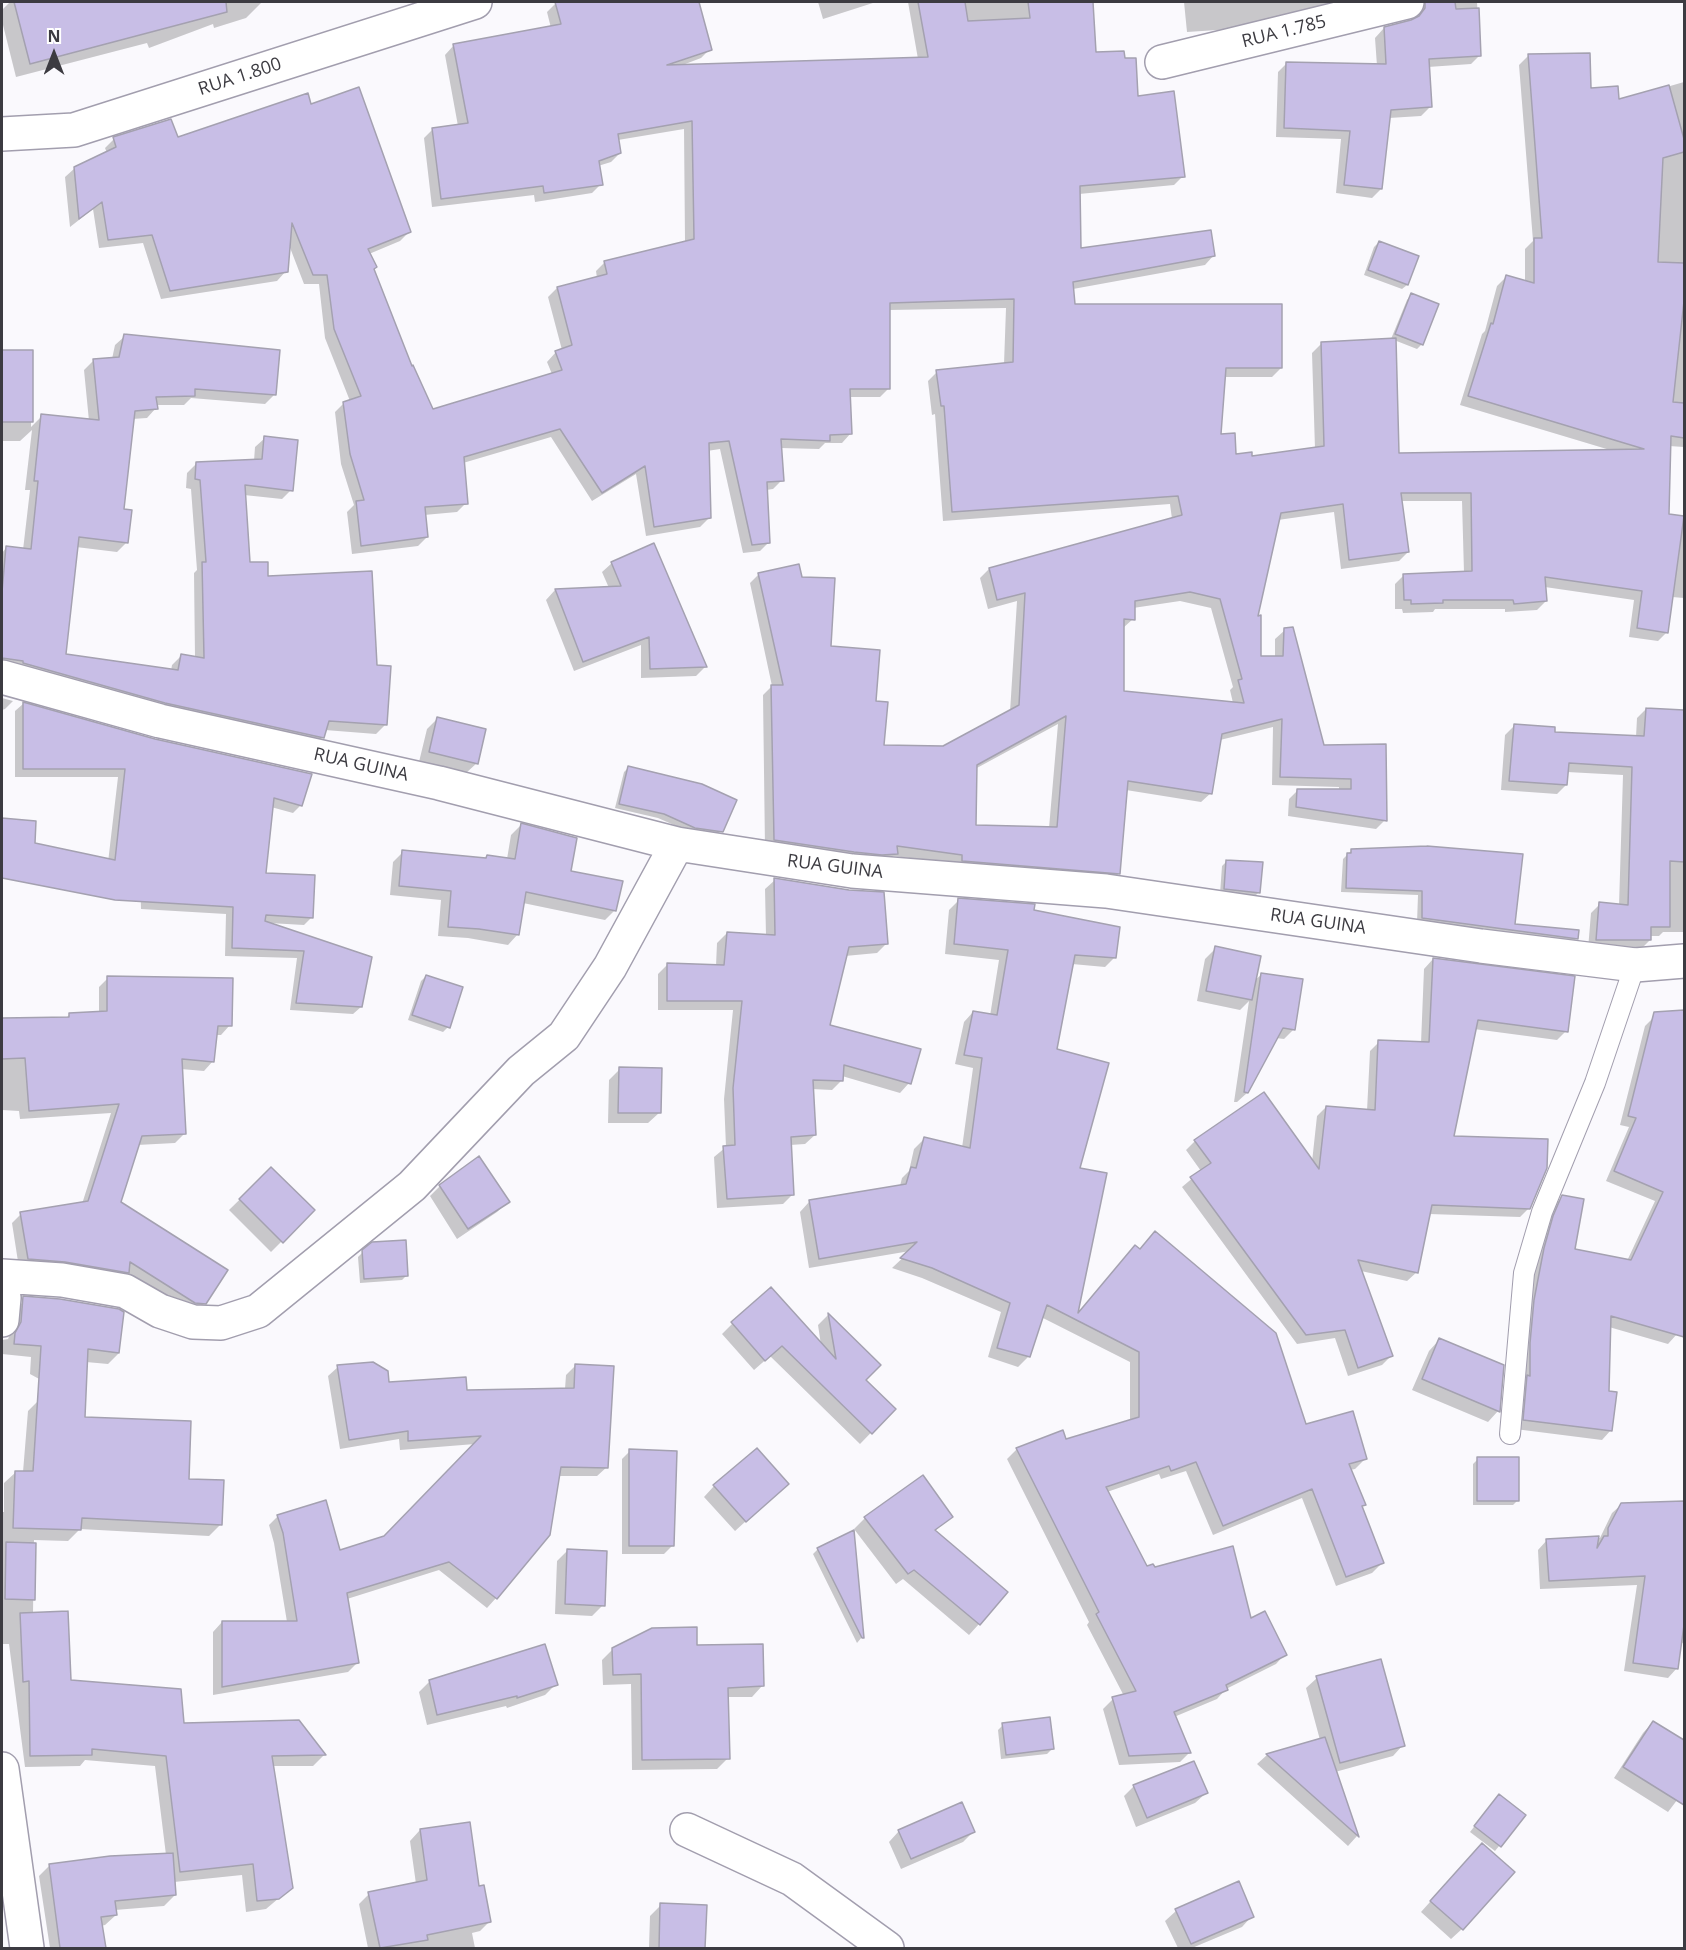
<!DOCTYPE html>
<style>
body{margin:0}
#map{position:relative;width:1686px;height:1950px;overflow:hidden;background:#faf9fd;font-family:"Open Sans",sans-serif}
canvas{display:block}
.frame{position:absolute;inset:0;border:3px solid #3c3b41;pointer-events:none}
.north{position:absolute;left:24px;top:24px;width:60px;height:60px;-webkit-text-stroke:4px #fff;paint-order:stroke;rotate:0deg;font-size:16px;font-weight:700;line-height:24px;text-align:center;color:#3c3b41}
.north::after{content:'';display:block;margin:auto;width:21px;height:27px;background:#3c3b41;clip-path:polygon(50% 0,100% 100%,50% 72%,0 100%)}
</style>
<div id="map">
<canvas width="1686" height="1950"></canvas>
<div class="frame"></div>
<div class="north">N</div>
</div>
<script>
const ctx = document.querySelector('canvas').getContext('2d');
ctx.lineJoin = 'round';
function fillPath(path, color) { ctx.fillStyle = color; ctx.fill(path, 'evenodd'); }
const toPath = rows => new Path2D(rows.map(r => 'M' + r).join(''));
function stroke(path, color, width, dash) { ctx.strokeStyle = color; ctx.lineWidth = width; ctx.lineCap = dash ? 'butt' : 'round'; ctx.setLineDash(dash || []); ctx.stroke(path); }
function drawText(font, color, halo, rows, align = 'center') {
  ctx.font = font + ' "Open Sans",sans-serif'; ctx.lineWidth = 4.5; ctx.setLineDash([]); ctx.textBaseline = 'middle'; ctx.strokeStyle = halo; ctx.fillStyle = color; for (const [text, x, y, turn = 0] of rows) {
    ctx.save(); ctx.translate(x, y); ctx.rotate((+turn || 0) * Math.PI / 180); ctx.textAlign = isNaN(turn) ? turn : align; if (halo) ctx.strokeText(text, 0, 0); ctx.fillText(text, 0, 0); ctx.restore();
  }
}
const shadow = toPath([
 [10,2,260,2,261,3,246,18,214,28,213,24,149,48,147,43,16,77,2,21,2,10],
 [561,2,697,2,710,49,701,58,680,66,918,59,908,2,1091,2,1095,54,1137,98,1183,176,1174,185,1079,194,1080,250,1214,255,1205,265,1073,289,1074,305,1281,368,1272,377,1224,377,1220,435,1234,456,1251,458,1315,449,1312,353,1321,344,1391,339,1407,300,1411,295,1422,344,1417,349,1394,340,1398,454,1610,450,1460,405,1482,334,1485,331,1497,286,1506,277,1525,282,1525,249,1533,241,1519,65,1528,56,1590,89,1618,101,1684,82,1684,447,1669,446,1668,515,1684,517,1684,598,1672,597,1667,632,1658,641,1629,637,1634,600,1545,587,1546,601,1537,610,1505,612,1505,609,1435,609,1433,612,1403,613,1402,609,1395,609,1395,584,1404,575,1464,573,1462,501,1401,501,1408,552,1399,561,1341,569,1334,512,1278,520,1256,618,1260,657,1275,658,1275,639,1285,630,1322,747,1384,745,1385,820,1376,829,1288,816,1289,799,1298,790,1339,790,1339,787,1272,785,1273,727,1220,740,1211,793,1201,802,1126,790,1119,873,1110,883,893,856,887,862,765,849,763,695,772,686,750,583,759,574,801,578,830,648,874,702,883,747,943,748,1010,712,1017,601,988,609,980,578,989,569,1172,519,1170,504,943,521,935,414,932,415,928,381,937,372,1004,364,1006,308,889,310,889,388,880,397,849,397,851,433,842,443,825,443,819,449,780,448,782,480,773,489,766,490,769,542,760,551,743,553,720,449,707,451,709,518,700,527,646,536,636,474,592,501,551,437,463,463,466,503,457,512,424,515,427,537,418,546,352,554,347,512,354,505,341,464,335,412,344,403,350,401,325,338,319,284,304,284,289,245,286,271,277,281,161,299,143,243,99,248,93,209,70,227,65,177,75,168,107,153,105,148,114,139,177,139,310,106,409,232,400,241,369,254,372,270,411,368,432,411,552,374,547,362,556,352,562,350,548,297,557,288,597,278,596,271,605,262,685,242,684,129,618,140,620,153,611,162,598,166,601,184,592,193,535,202,534,195,432,207,424,138,433,129,458,126,445,55,454,45,551,28,547,12,556,3],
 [1180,601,1211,608,1233,687,1230,690,1233,703,1123,693,1123,628,1133,619,1133,608],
 [1058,724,1049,828,975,826,975,769],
 [818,2,876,2,823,19],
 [1184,2,1355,2,1248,28,1187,32],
 [1413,2,1477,2,1480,55,1471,64,1428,67,1430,107,1421,116,1389,118,1381,189,1372,198,1336,193,1341,139,1276,137,1278,72,1287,63,1377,66,1375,38,1384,28,1415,20,1417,8],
 [1379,242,1417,257,1407,285,1402,289,1364,275,1374,247],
 [125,336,274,395,265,404,191,398,184,405,156,405,156,408,147,418,132,419,122,511,126,543,117,552,76,547,64,655,171,671,172,665,181,656,195,658,194,573,197,570,191,489,186,488,187,473,196,464,254,461,255,447,265,438,291,490,282,499,244,495,249,563,376,666,386,724,376,734,325,730,323,737,313,747,2,669,2,553,6,548,23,550,30,490,25,490,32,430,20,441,2,441,2,351,31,351,31,427,42,416,89,421,84,370,94,360,112,359,115,345],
 [612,563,705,667,696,676,641,678,641,645,574,671,546,600,555,590,609,588,602,572],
 [2,698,13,701,5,709,2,710],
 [23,704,301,805,293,813,271,807,264,874,312,917,304,925,269,923,370,958,361,1007,353,1014,290,1010,297,958,225,956,226,914,141,909,140,873,107,871,118,777,15,777,15,711],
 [1646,709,1684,711,1684,932,1663,932,1659,936,1650,936,1650,940,1641,949,1588,949,1591,913,1600,904,1619,906,1623,775,1567,772,1566,785,1557,794,1501,790,1505,735,1514,726,1553,733,1636,737,1637,718],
 [438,718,477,763,466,773,419,762,427,729],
 [629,767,721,831,716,836,690,832,658,818,615,808,624,772],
 [2,820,35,822,22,868,2,867],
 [521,825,569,872,615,910,605,920,523,903,518,934,508,945,468,938,438,936,441,900,390,895,393,862,403,852,485,859,487,857,507,859,511,835],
 [1352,850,1513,925,1577,938,1572,943,1417,923,1418,895,1341,892,1343,859],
 [1227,861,1259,892,1254,897,1220,894,1222,866],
 [775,880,886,944,877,953,845,956,828,1026,909,1083,900,1093,842,1076,841,1081,832,1090,812,1089,815,1135,805,1144,790,1145,793,1194,783,1204,717,1208,714,1157,726,1147,724,1099,733,1010,658,1010,658,974,668,964,716,966,717,943,727,933,766,936,765,889],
 [959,900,1033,911,1115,957,1105,967,1072,964,1056,1050,1078,1169,1076,1316,1305,1426,1365,1459,1355,1469,1350,1470,1364,1504,1361,1508,1382,1563,1372,1573,1336,1586,1302,1498,1213,1535,1186,1471,1161,1479,1159,1474,1107,1492,1147,1568,1250,1620,1285,1654,1276,1664,1226,1689,1217,1699,1174,1717,1189,1753,1180,1762,1119,1765,1103,1709,1113,1699,1124,1696,1087,1625,1089,1622,1007,1459,1017,1449,1062,1432,1066,1441,1130,1421,1130,1362,1041,1317,1028,1357,1018,1367,988,1357,1001,1312,922,1278,892,1268,910,1251,809,1268,800,1212,809,1202,900,1186,902,1178,909,1171,914,1149,924,1139,962,1148,973,1068,955,1064,964,1022,973,1012,990,1016,999,960,945,954,949,910],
 [1216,948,1254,981,1262,974,1294,1029,1284,1039,1276,1038,1247,1093,1237,1102,1234,1102,1249,1001,1240,1010,1197,1001,1205,959],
 [1433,959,1566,1031,1557,1040,1474,1029,1453,1138,1529,1208,1520,1217,1429,1214,1417,1272,1407,1281,1361,1271,1391,1356,1382,1365,1348,1376,1335,1338,1297,1344,1182,1187,1201,1171,1186,1150,1195,1141,1264,1094,1312,1162,1317,1116,1326,1107,1367,1111,1370,1051,1379,1042,1421,1043,1424,969],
 [426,976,448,1027,443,1032,408,1020,421,981],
 [108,978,230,1025,221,1035,215,1035,213,1061,204,1071,181,1069,184,1134,175,1143,137,1145,119,1203,205,1303,195,1312,187,1312,126,1274,118,1281,19,1268,12,1223,21,1214,82,1204,111,1113,20,1119,19,1111,2,1110,2,1020,66,1018,69,1015,99,1013,99,987],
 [1684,1012,1684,1318,1677,1334,1668,1344,1609,1327,1608,1392,1611,1430,1602,1440,1515,1429,1535,1258,1553,1206,1562,1197,1574,1250,1627,1261,1655,1201,1606,1181,1629,1127,1620,1125,1645,1026,1655,1016],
 [620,1069,659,1113,648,1123,608,1123,609,1080],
 [271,1169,313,1210,271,1252,229,1210],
 [440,1186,508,1201,497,1212,457,1239,430,1196],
 [363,1252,407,1275,402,1280,360,1283,358,1257],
 [23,1302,123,1313,118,1354,108,1364,86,1362,74,1398,30,1374,31,1357,2,1354,2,1340,8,1339,10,1334,12,1313],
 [828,1315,879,1365,864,1380,894,1409,860,1444,770,1356,754,1370,722,1334,733,1323,821,1345,818,1325],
 [1439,1340,1498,1411,1488,1422,1412,1390,1429,1351],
 [575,1366,607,1467,597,1476,558,1476,496,1598,487,1608,439,1570,347,1599,357,1663,348,1672,213,1695,213,1632,222,1622,287,1622,274,1543,269,1525,278,1516,339,1552,385,1538,475,1444,400,1450,399,1439,340,1449,328,1376,338,1367,387,1384,465,1391,565,1389,566,1375],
 [39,1400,83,1419,187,1480,220,1525,209,1536,80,1529,68,1541,34,1540,33,1614,70,1681,183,1724,324,1755,313,1766,272,1766,292,1887,266,1909,246,1912,242,1875,174,1882,175,1895,164,1906,115,1910,116,1915,105,1925,101,1926,104,1948,50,1948,39,1876,50,1865,166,1855,155,1766,85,1760,80,1766,25,1767,9,1644,2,1644,2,1512,4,1512,4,1483,16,1472,23,1472,28,1411],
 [630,1451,672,1546,664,1554,622,1554,622,1459],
 [1478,1459,1518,1500,1513,1505,1473,1505,1473,1464],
 [922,1477,951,1516,934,1532,979,1624,969,1635,903,1579,896,1584,854,1529,865,1518],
 [787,1484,735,1531,704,1497,714,1486],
 [1684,1503,1684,1644,1681,1642,1677,1668,1668,1678,1624,1671,1637,1585,1540,1589,1538,1550,1547,1540,1600,1538,1612,1513,1622,1504],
 [853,1532,862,1637,857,1643,813,1554,818,1549],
 [568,1550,603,1605,592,1616,555,1614,557,1561],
 [696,1646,762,1686,752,1697,726,1697,728,1758,717,1769,632,1770,631,1684,603,1685,602,1660,613,1649],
 [1317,1678,1403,1745,1393,1756,1335,1772,1357,1836,1348,1846,1257,1764,1267,1755,1320,1740,1306,1688],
 [430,1681,556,1684,545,1695,507,1708,506,1706,427,1725,419,1692],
 [1653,1722,1684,1742,1684,1791,1668,1812,1614,1778,1643,1733],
 [1003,1725,1052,1749,1047,1754,1001,1759,998,1730],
 [1134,1786,1206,1793,1195,1803,1136,1827,1124,1796],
 [1494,1801,1524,1815,1495,1851,1470,1832],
 [420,1830,478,1888,490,1921,480,1931,472,1933,475,1948,368,1948,359,1904,369,1894,416,1884,410,1841],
 [899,1831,974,1831,963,1842,901,1869,889,1842],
 [1472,1855,1462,1929,1451,1939,1421,1912],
 [661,1905,705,1906,704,1948,649,1948,650,1916],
 [1176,1911,1252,1916,1242,1927,1192,1948,1178,1948,1165,1921]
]);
const building = toPath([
 [14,2,226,2,227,12,30,64,14,2],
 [555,2,699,2,712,50,667,65,928,57,918,2,965,2,968,21,1030,18,1028,2,1093,2,1096,52,1124,51,1125,58,1136,58,1138,96,1174,91,1185,177,1080,186,1081,248,1211,230,1215,256,1073,282,1075,304,1282,304,1282,368,1226,368,1221,434,1235,433,1236,454,1252,452,1252,456,1324,446,1321,342,1396,338,1399,453,1644,449,1468,396,1491,323,1493,324,1506,275,1534,283,1534,238,1542,238,1528,54,1590,53,1591,88,1618,86,1619,99,1669,85,1684,139,1684,152,1663,158,1658,262,1684,263,1684,301,1673,402,1684,403,1684,438,1671,436,1669,514,1684,516,1668,633,1637,628,1642,591,1545,577,1547,601,1514,604,1513,600,1443,600,1443,603,1411,604,1411,600,1404,600,1403,574,1472,571,1471,493,1401,493,1409,552,1349,560,1343,504,1281,513,1258,616,1261,615,1261,656,1283,656,1284,628,1293,627,1324,745,1386,744,1387,821,1296,807,1297,789,1351,789,1351,779,1280,777,1282,719,1222,734,1212,794,1128,781,1120,874,962,861,962,855,897,846,898,854,882,855,854,852,774,840,771,685,783,685,758,573,799,564,802,577,835,578,831,646,880,650,876,701,888,702,884,745,943,746,1019,705,1025,593,997,600,989,568,1182,515,1178,496,952,512,944,406,941,406,936,370,1013,362,1014,299,890,303,890,389,850,389,852,434,830,435,830,441,781,439,784,481,767,482,770,543,752,545,729,441,709,443,711,518,654,527,645,466,602,493,560,429,464,457,468,504,425,507,428,537,361,546,356,501,364,500,350,454,343,402,361,396,334,329,327,275,313,275,292,223,288,272,170,291,152,235,108,240,102,202,79,219,74,167,116,147,113,137,171,119,178,137,308,93,311,104,359,87,411,232,368,249,377,267,374,269,412,366,413,365,433,409,562,370,555,351,572,345,557,287,607,274,604,261,694,239,692,121,618,134,621,153,599,161,603,185,544,193,543,186,441,199,432,128,468,123,453,44,561,24,555,2],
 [1190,592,1220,599,1242,679,1238,680,1244,703,1124,691,1124,619,1135,620,1135,601,1190,592],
 [1066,716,1057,827,976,825,977,765,1066,716],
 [1425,2,1455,2,1456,9,1479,8,1481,56,1429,59,1432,107,1391,110,1382,189,1344,185,1350,131,1284,128,1286,62,1386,64,1384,27,1411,20,1419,16,1425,8,1425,2],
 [1379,241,1419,256,1408,285,1368,270,1379,241],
 [1411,293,1439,304,1423,345,1395,334,1411,293],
 [124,334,280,350,276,395,195,389,195,396,156,397,158,409,135,411,124,509,132,510,128,543,79,537,66,654,178,670,181,654,204,658,202,562,206,562,200,480,195,479,196,462,262,459,264,436,298,440,293,491,245,485,250,562,268,562,268,576,372,571,377,665,391,666,387,725,329,721,324,738,165,703,23,663,23,661,2,658,2,592,6,546,31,549,38,481,34,481,41,414,99,420,93,359,119,357,124,334],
 [2,350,33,350,33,422,2,422,2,350],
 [654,543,707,667,650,669,649,637,583,662,555,589,621,586,611,562,654,543],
 [23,702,155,739,312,774,302,806,274,798,266,873,315,875,313,918,266,915,265,921,372,957,362,1007,296,1003,304,951,232,948,233,907,115,900,2,878,2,818,36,821,35,843,115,860,125,769,23,769,23,702],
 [1646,708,1684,710,1684,862,1670,861,1670,927,1651,927,1651,940,1596,940,1599,902,1628,905,1632,767,1569,763,1567,785,1509,781,1514,724,1555,727,1555,732,1644,736,1646,708],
 [437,717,486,729,478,764,429,752,437,717],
 [628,766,702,784,737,800,723,832,695,828,664,814,619,804,628,766],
 [521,823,577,838,571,871,623,881,616,911,526,892,519,935,479,929,448,927,451,891,399,886,402,850,486,858,487,855,515,859,521,823],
 [1427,846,1523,854,1515,924,1579,930,1578,939,1422,918,1422,891,1346,888,1347,853,1351,853,1351,849,1427,846],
 [1226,860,1263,862,1260,893,1224,889,1226,860],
 [774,878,849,890,884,892,888,944,849,947,830,1025,921,1049,911,1084,844,1065,843,1081,813,1080,816,1135,791,1137,794,1195,727,1199,723,1146,735,1145,733,1088,742,1001,667,1001,667,963,724,965,727,932,775,935,774,878],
 [958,898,1035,904,1034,910,1120,927,1116,958,1075,955,1057,1049,1109,1063,1080,1168,1107,1173,1078,1313,1135,1245,1140,1249,1155,1231,1276,1333,1306,1424,1353,1411,1367,1459,1349,1464,1366,1505,1362,1506,1384,1563,1346,1577,1312,1489,1223,1526,1196,1462,1171,1471,1169,1466,1106,1487,1147,1566,1153,1564,1155,1567,1233,1546,1251,1618,1265,1611,1287,1655,1226,1685,1228,1690,1174,1712,1191,1753,1129,1756,1112,1697,1136,1691,1096,1614,1099,1612,1016,1448,1063,1430,1066,1439,1139,1417,1139,1352,1047,1305,1030,1357,997,1348,1010,1303,932,1268,900,1258,917,1242,819,1259,809,1200,906,1184,911,1167,916,1168,924,1137,970,1148,982,1058,964,1055,973,1011,997,1015,1008,950,954,944,958,898],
 [1215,946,1261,956,1252,1000,1206,991,1215,946],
 [1433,958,1575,976,1568,1032,1478,1020,1454,1136,1548,1139,1547,1168,1530,1209,1432,1205,1418,1273,1358,1260,1393,1356,1358,1368,1345,1330,1306,1335,1190,1177,1211,1163,1194,1140,1264,1092,1319,1169,1326,1106,1375,1110,1378,1040,1429,1042,1433,958],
 [1261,973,1303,979,1295,1030,1283,1028,1248,1093,1244,1092,1261,973],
 [426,975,463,987,450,1028,412,1015,426,975],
 [107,976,233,978,232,1026,218,1026,214,1062,182,1059,186,1134,142,1136,121,1202,228,1270,206,1304,195,1303,130,1262,129,1273,65,1262,28,1259,20,1212,88,1201,119,1104,29,1111,25,1058,2,1059,2,1018,69,1017,69,1013,107,1011,107,976],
 [1684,1010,1684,1337,1611,1316,1609,1391,1617,1392,1612,1431,1523,1420,1527,1375,1530,1376,1530,1343,1534,1300,1544,1248,1553,1216,1562,1195,1584,1199,1575,1249,1631,1260,1663,1192,1614,1171,1636,1118,1628,1116,1654,1012,1684,1010],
 [619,1067,662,1068,661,1113,618,1113,619,1067],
 [479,1156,510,1202,468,1229,439,1185,479,1156],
 [271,1167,315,1210,283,1243,239,1199,271,1167],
 [406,1240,408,1276,364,1279,362,1250,372,1242,406,1240],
 [771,1287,836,1359,828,1313,881,1365,866,1380,896,1409,872,1434,782,1346,765,1361,731,1322,771,1287],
 [23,1296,60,1299,119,1309,124,1312,119,1353,88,1349,85,1417,191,1421,189,1479,224,1480,222,1525,82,1518,81,1530,13,1528,15,1471,33,1471,41,1346,14,1344,15,1333,21,1322,23,1296],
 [1439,1338,1504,1365,1500,1412,1422,1379,1439,1338],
 [373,1362,388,1371,389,1382,466,1377,467,1390,574,1388,575,1364,614,1366,608,1468,561,1467,550,1535,497,1599,449,1562,347,1593,359,1663,222,1687,222,1621,297,1621,283,1533,277,1515,326,1500,340,1550,384,1536,481,1436,408,1441,408,1431,349,1440,337,1365,373,1362],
 [757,1448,789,1484,746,1522,713,1485,757,1448],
 [629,1449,677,1451,674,1546,629,1546,629,1449],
 [1477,1457,1519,1457,1519,1501,1477,1501,1477,1457],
 [923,1475,953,1517,935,1530,1008,1592,980,1625,914,1570,908,1574,864,1517,923,1475],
 [1684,1501,1684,1625,1678,1669,1633,1663,1645,1576,1549,1581,1546,1539,1599,1536,1597,1548,1604,1536,1608,1536,1608,1528,1621,1503,1684,1501],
 [854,1530,864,1638,862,1638,817,1548,854,1530],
 [6,1542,36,1543,35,1600,5,1599,6,1542],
 [567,1549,607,1551,605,1606,565,1604,567,1549],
 [68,1611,71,1680,181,1689,184,1723,299,1720,326,1755,272,1756,293,1888,279,1899,257,1901,253,1864,180,1872,166,1756,92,1749,92,1755,30,1756,29,1681,23,1682,20,1613,68,1611],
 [697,1627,697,1645,763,1644,764,1686,728,1688,730,1759,642,1760,641,1674,613,1675,612,1648,652,1628,697,1627],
 [545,1644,558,1685,517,1698,517,1696,437,1715,429,1680,545,1644],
 [1381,1659,1405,1746,1340,1763,1316,1676,1381,1659],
 [1050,1717,1054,1749,1006,1755,1002,1723,1050,1717],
 [1653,1721,1684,1740,1684,1805,1623,1767,1653,1721],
 [1325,1737,1359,1837,1266,1754,1325,1737],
 [1194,1761,1208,1793,1147,1818,1133,1785,1194,1761],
 [1499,1794,1526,1815,1501,1847,1474,1826,1499,1794],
 [962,1802,975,1832,911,1859,898,1830,962,1802],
 [470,1822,479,1886,484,1885,491,1922,427,1935,428,1940,380,1948,368,1892,427,1880,420,1829,470,1822],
 [1482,1843,1515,1872,1463,1930,1430,1901,1482,1843],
 [173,1853,176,1895,115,1901,117,1915,101,1917,106,1948,60,1948,49,1864,110,1856,173,1853],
 [1239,1881,1254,1917,1191,1944,1175,1909,1239,1881],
 [660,1903,707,1905,705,1948,659,1948,660,1903]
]);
const service = toPath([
 [1510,1434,1524,1273,1542,1212,1595,1083,1635,965]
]);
const minor = toPath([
 [1162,62,1407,2],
 [2,134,74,130,475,2],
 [2,677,160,721,439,783,677,844,852,871,1106,891,1481,946,1635,965,1684,961],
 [2,1276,62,1280,125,1291,160,1311,193,1322,221,1323,258,1311,412,1186,521,1071,564,1036,610,967,677,844],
 [2,1283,4,1298,2,1320],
 [2,1769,27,1948],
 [687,1830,792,1879,887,1948]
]);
const streetNames = [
 ["RUA 1.785",1284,32,-14],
 ["RUA 1.800",240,77,-18],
 ["RUA GUINA",361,765,13],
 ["RUA GUINA",835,867,7],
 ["RUA GUINA",1318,922,8]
];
fillPath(shadow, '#0003');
fillPath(building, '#c8bee6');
stroke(building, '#a4a1b0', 1.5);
stroke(service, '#a29eae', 22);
stroke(minor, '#a29eae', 36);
stroke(service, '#fff', 20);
stroke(minor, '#fff', 33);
drawText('18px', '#3c3b41', '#fff', streetNames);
</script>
